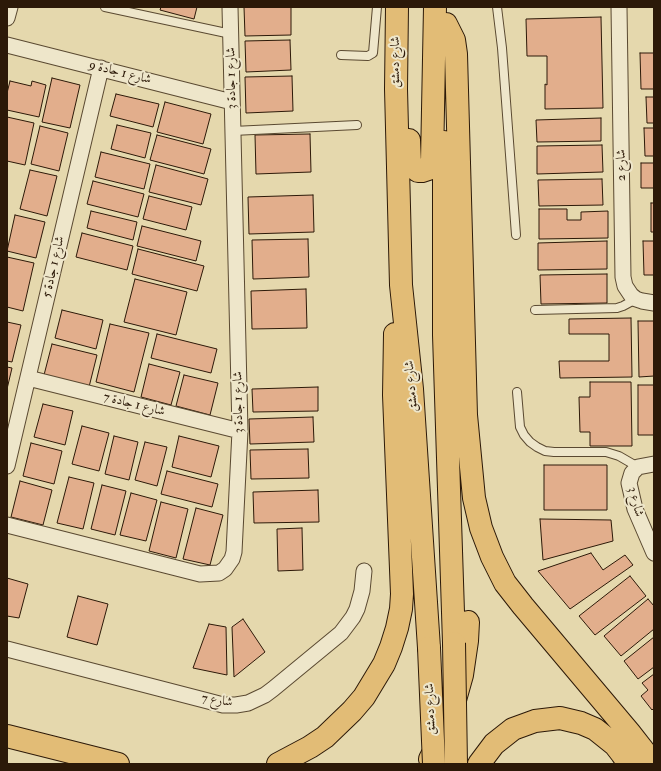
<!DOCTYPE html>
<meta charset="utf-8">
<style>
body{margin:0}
#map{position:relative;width:661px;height:771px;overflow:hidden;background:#e5d8ad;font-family:"IM FELL Double Pica",serif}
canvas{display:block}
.frame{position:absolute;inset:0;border:8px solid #2c1908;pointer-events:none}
</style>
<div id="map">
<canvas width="661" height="771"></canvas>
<div class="frame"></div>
</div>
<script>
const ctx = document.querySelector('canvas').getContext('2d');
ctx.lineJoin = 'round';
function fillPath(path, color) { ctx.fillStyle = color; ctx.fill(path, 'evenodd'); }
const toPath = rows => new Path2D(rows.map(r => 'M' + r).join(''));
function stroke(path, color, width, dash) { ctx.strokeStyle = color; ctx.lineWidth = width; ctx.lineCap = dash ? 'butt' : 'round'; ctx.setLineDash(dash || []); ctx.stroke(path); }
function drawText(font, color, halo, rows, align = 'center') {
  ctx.font = font + ' "IM FELL Double Pica",Amiri,serif'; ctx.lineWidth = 4; ctx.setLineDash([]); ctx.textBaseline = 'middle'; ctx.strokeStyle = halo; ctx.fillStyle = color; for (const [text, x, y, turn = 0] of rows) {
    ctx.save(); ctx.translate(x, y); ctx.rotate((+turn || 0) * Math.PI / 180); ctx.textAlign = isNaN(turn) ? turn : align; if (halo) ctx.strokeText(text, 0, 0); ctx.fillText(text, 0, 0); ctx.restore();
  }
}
const building = toPath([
 [161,7,197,7,194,19,160,10,161,7],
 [244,7,291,7,291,35,245,36,244,7],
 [601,17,603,108,545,109,545,84,547,85,547,56,527,56,526,19,601,17],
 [290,40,291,70,246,72,245,41,290,40],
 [640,53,654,53,654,89,641,89,640,53],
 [292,76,293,111,246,113,245,77,292,76],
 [52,78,80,85,70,128,42,122,52,78],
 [10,81,31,86,32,81,46,85,39,117,7,110,7,93,10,81],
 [116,94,159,104,153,127,110,116,116,94],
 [646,97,654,97,654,123,647,123,646,97],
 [165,102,211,114,203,144,157,132,165,102],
 [7,117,34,123,25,165,7,161,7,117],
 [601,118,601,141,537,142,536,120,601,118],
 [117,125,151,133,145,158,111,149,117,125],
 [40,126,68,133,59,171,31,164,40,126],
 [644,128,654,128,654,156,645,156,644,128],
 [310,134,311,172,256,174,255,135,310,134],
 [157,135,211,149,204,174,150,160,157,135],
 [602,145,603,172,537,174,537,146,602,145],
 [101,152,150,164,144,189,95,177,101,152],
 [641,163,654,163,654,188,641,188,641,163],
 [156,165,208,179,201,205,149,192,156,165],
 [30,170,57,176,47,216,20,209,30,170],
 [602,179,603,205,539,206,538,180,602,179],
 [93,181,144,194,138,217,87,204,93,181],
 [313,195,314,232,249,234,248,197,313,195],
 [149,196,192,207,186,230,143,219,149,196],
 [651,203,654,203,654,232,651,232,651,203],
 [539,209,567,209,567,220,581,220,581,212,608,211,608,238,539,239,539,209],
 [91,211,137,222,133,240,87,228,91,211],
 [15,215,45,222,36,258,7,251,15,215],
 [142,226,201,241,196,261,137,246,142,226],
 [82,233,133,246,127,270,76,257,82,233],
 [308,239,309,277,253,279,252,240,308,239],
 [607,241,607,269,538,270,538,243,607,241],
 [643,241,654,241,654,275,644,275,643,241],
 [138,249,204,266,197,291,132,274,138,249],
 [7,257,34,263,23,311,7,307,7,257],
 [607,274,607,303,541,304,540,275,607,274],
 [135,279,187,292,176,335,124,322,135,279],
 [306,289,307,328,252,329,251,291,306,289],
 [62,310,103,320,96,349,55,338,62,310],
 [631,318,632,377,560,378,559,361,609,361,609,334,569,334,569,319,631,318],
 [638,321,654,321,654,376,639,377,638,321],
 [7,322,21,325,12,362,7,361,7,322],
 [110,324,149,333,134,392,96,382,110,324],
 [157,334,217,349,211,373,151,358,157,334],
 [52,344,97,355,89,387,44,375,52,344],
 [149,364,180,372,171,405,141,397,149,364],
 [7,367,12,368,7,389,7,367],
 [184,375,218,383,210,415,176,406,184,375],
 [590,382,631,382,632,446,590,446,590,432,580,432,579,397,590,397,590,382],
 [638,385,654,385,654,435,638,435,638,385],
 [318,387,318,411,253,412,252,389,318,387],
 [43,404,73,411,65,445,34,437,43,404],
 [313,417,314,442,250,444,249,419,313,417],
 [82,426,109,433,99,471,72,464,82,426],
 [114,436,138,442,129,480,105,474,114,436],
 [179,436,219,446,211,477,172,467,179,436],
 [145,442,167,447,157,486,135,480,145,442],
 [31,443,62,451,54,484,23,476,31,443],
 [308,449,309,478,251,479,250,450,308,449],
 [544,465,607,465,607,510,544,510,544,465],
 [167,471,218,484,212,507,161,494,167,471],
 [69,477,94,483,83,529,57,523,69,477],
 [20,481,52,490,43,525,11,517,20,481],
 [102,485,126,491,115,535,91,529,102,485],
 [318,490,319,522,254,523,253,492,318,490],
 [131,493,157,500,146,541,120,535,131,493],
 [161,502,188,509,176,558,149,551,161,502],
 [196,508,223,515,210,565,183,559,196,508],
 [540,519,611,520,613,541,543,560,540,519],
 [302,528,303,570,278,571,277,529,302,528],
 [591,553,603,570,625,555,633,565,570,609,538,571,591,553],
 [630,576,646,596,595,635,579,616,630,576],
 [7,578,28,584,19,618,7,616,7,578],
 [78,596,108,604,97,645,67,637,78,596],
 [648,599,654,606,654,629,621,656,604,636,648,599],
 [243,619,265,652,234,677,232,627,243,619],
 [209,624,226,627,227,675,193,668,209,624],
 [654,637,654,667,638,679,624,661,654,637],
 [654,674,654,708,652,710,641,696,648,690,642,683,654,674]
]);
const service = toPath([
 [105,7,231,34],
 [497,7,502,48,516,235],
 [341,55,368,56,373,53,377,7],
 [233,131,357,125],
 [535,310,617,308,623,306,636,299],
 [517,392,520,427,524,435,530,442,537,447,545,451,554,452,606,452,619,456,638,467]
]);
const minor = toPath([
 [619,7,623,277,625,286,631,295,636,299,642,301,654,303],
 [7,18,10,7],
 [7,45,232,102],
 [28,378,240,431],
 [654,464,638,467,632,473,629,483,635,509,654,553],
 [7,466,101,68],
 [7,525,200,574,219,573,225,569,232,559,234,552,240,431,230,7],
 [7,649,208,701,223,705,236,705,248,703,265,695,273,689,341,633,353,617,357,609,362,591,364,571]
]);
const primary = toPath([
 [397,7,396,89,401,285,412,389,429,648],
 [446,24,454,40,456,54,466,415,474,498,481,528,492,557,505,583,523,606,629,732,654,764],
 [409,140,410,163,412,166,418,171,422,171,428,169,432,161,435,7],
 [444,142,444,335,454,643],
 [7,736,118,764],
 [430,759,441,738,453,707,462,675,467,641,468,622],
 [278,764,310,747,325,737,352,711,364,697,384,664,391,647,397,628,401,609,402,594,394,395,395,334],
 [479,764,494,744,513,729,535,721,560,718,581,723,595,729,615,745,622,754,629,764]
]);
const primaryBridge = toPath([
 [454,643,456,764],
 [429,648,434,764]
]);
const streetNames = [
 ["شارع دمشق",396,62,-90],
 ["شارع 1 جادة 9",120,73,14],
 ["شارع 1 جادة 3",232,78,-91],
 ["شارع 2",622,165,-91],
 ["شارع 1 جادة 5",54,267,-77],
 ["شارع دمشق",412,386,-95],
 ["شارع 1 جادة 3",239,402,-91],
 ["شارع 1 جادة 7",134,405,14],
 ["شارع 3",635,502,76],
 ["شارع 7",217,701,8],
 ["شارع دمشق",431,709,-92]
];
fillPath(building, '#e2ae8c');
stroke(building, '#2c1908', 1);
stroke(service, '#5a4931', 10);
stroke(minor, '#5a4931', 17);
stroke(primary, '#2c1908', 24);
stroke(service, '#eee6ca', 8);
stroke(minor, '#eee6ca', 15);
stroke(primary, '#e2bc76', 22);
stroke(primaryBridge, '#2c1908', 24, []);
stroke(primaryBridge, '#e2bc76', 22);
drawText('13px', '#2c1908', '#eee6ca', streetNames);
</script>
